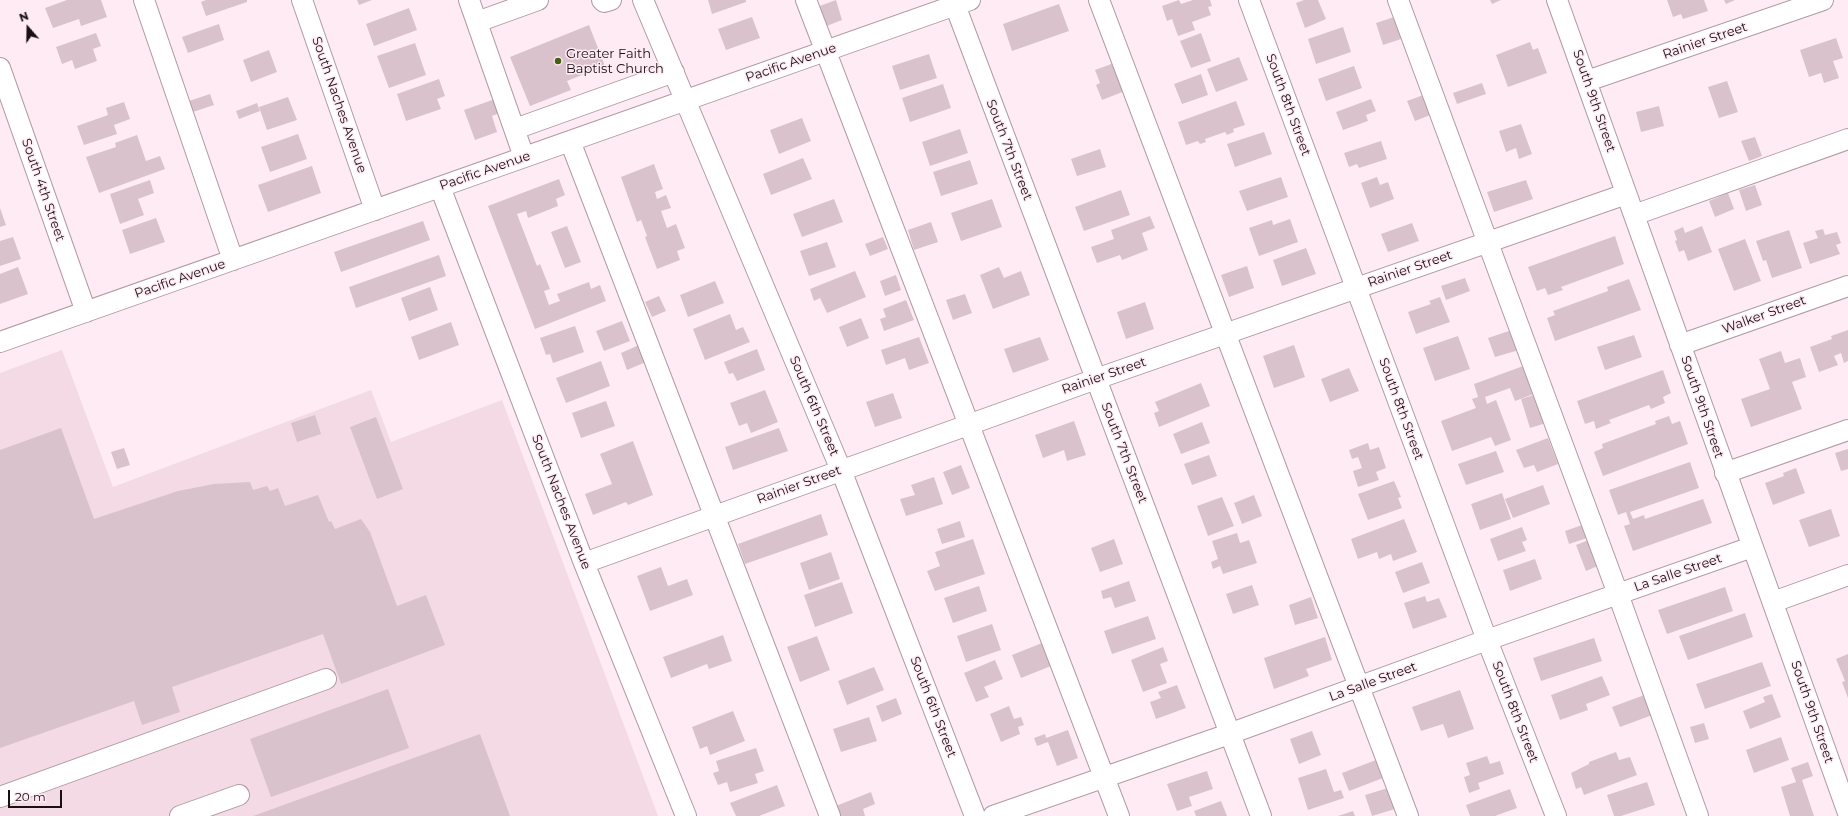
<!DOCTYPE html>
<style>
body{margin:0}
#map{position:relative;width:1848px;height:816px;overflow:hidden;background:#ffebf4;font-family:Montserrat,sans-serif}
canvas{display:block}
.north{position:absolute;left:8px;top:8px;width:40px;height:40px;-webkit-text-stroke:3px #ffebf4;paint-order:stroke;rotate:340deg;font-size:11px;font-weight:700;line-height:16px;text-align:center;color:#181013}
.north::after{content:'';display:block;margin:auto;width:14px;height:18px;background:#181013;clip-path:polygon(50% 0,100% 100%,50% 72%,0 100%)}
.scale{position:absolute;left:8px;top:790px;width:54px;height:18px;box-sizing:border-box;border:2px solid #181013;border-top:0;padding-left:5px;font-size:12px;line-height:14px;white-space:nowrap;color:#181013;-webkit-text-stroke:3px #ffebf4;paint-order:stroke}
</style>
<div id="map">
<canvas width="1848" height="816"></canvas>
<div class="north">N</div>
<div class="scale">20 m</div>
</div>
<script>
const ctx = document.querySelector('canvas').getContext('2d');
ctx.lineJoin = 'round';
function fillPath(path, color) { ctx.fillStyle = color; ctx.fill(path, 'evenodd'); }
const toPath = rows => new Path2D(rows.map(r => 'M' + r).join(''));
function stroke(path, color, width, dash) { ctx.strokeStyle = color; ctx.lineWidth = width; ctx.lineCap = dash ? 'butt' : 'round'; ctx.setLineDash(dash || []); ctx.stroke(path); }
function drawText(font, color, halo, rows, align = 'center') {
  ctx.font = font + ' Montserrat,sans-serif'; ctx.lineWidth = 3; ctx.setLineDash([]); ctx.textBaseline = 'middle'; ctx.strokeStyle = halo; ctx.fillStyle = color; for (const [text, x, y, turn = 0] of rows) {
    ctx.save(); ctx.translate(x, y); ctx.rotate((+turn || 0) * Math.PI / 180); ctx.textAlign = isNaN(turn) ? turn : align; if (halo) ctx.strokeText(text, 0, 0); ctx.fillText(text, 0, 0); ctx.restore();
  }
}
const built = toPath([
 [62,350,113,487,371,390,391,442,502,400,658,816,0,816,0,373]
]);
const building = toPath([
 [67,0,101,0,107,17,81,26,79,19,53,28,45,8],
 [206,0,247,0,247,2,206,16,201,2],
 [357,0,372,0,359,5],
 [708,0,746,0,746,2,712,14],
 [836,0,842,20,824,27,817,7],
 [1179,0,1181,4,1193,0,1210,0,1212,6,1208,7,1211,15,1192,22,1195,30,1178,36,1172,19,1167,21,1162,6],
 [1304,0,1318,0,1326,19,1305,28,1296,3],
 [1490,0,1501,0,1492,4],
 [1667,0,1704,0,1708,11,1683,19,1681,14,1673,17],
 [1724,0,1735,0,1726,4],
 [1059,4,1069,31,1012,51,1003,24],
 [409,8,417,30,374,46,366,24],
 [1397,16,1404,38,1383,45,1376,23],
 [752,17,760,38,726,50,718,29],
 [219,24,224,40,188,53,182,37],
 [589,25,605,66,567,81,571,90,530,106,510,57],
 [1343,27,1351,52,1316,64,1308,39],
 [96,33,101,46,93,49,97,61,75,69,72,60,62,64,56,47],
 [1201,33,1211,61,1191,68,1180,41],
 [1836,38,1843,58,1833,61,1839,78,1824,83,1821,73,1809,77,1800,50],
 [1530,42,1533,50,1538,48,1547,73,1508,87,1496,55],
 [415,43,426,75,389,88,377,56],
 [269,50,277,72,251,82,243,60],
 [929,54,937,78,900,90,892,66],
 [1239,57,1248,80,1216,92,1207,69],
 [1114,63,1125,91,1102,100,1096,85,1100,83,1095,70],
 [1354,66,1362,88,1326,101,1318,79],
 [1201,74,1208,95,1182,104,1174,84],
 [439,79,445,96,437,99,441,109,406,121,397,94],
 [1727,81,1738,112,1719,118,1708,87],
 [1482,83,1486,94,1457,104,1453,93],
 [943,84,951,108,910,122,902,98],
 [210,94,214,105,193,112,189,101],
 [1426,94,1433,114,1415,121,1407,101],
 [288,97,297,120,267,130,259,107],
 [498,98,502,112,492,116,497,132,475,140,464,110],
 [1371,99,1376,111,1366,115,1368,121,1343,130,1336,112],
 [1236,101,1245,125,1233,129,1234,132,1227,135,1225,132,1205,139,1206,142,1200,144,1198,141,1186,145,1178,122],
 [124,102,130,119,114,125,117,134,84,145,77,126,108,115,106,108],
 [257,103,260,111,239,119,236,111],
 [1659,106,1664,126,1641,132,1636,112],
 [802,118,811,141,779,154,770,130],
 [1521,124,1532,154,1519,159,1516,148,1506,152,1499,131],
 [960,129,968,153,930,166,922,142],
 [1264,132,1272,154,1235,167,1227,144],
 [298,134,307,159,270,172,261,147],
 [137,135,146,161,160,156,165,169,99,193,86,157,116,147,115,143],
 [1755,137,1762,156,1749,161,1741,141],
 [1381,141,1387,159,1359,168,1357,164,1349,167,1344,153],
 [1100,149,1106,167,1077,176,1071,159],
 [803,158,812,179,771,195,763,174],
 [970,160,978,184,941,196,933,172],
 [654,164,663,189,655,192,657,199,666,195,671,208,661,211,667,228,676,224,685,248,677,251,680,260,657,269,645,237,647,236,641,220,637,222,621,177],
 [312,166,321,193,268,212,258,185],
 [1281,177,1288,197,1247,211,1239,191],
 [1377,177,1380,185,1388,182,1394,199,1370,208,1361,183],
 [559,179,565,195,556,199,558,206,528,218,526,211,517,214,537,266,540,264,550,289,544,291,549,305,560,301,557,294,589,282,591,289,600,285,606,301,535,329,488,206],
 [150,180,154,193,138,199,144,215,120,224,110,194],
 [1526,180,1533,199,1494,212,1487,192],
 [1755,185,1762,205,1746,211,1739,190],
 [1121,190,1130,215,1084,231,1075,207],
 [1728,193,1734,209,1715,217,1709,201],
 [834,199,843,222,802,237,793,214],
 [992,199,1002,227,961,241,951,213],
 [0,208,6,225,0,227],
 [1150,216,1155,228,1142,233,1148,250,1122,260,1120,255,1097,263,1091,247,1114,239,1111,230],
 [156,218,165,242,130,254,122,230],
 [1290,219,1298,242,1259,256,1249,228,1272,220,1273,225],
 [423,221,430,240,341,272,334,252],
 [931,222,938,242,914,250,908,230],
 [1412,223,1419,241,1388,252,1381,234],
 [567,226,581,262,565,268,551,232],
 [1702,226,1712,252,1688,261,1684,250,1679,252,1675,241,1677,240,1674,231,1683,227,1685,233],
 [1823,229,1825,235,1837,232,1841,243,1836,245,1840,254,1810,264,1803,243,1818,238,1815,231],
 [1789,230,1802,268,1772,278,1766,260,1763,261,1756,241],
 [1615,236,1624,264,1561,287,1563,290,1548,295,1545,288,1537,291,1528,267],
 [13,237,21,259,0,266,0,241],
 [883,237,888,249,870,256,865,244],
 [1745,239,1761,281,1734,291,1718,249],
 [827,242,836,267,809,276,800,251],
 [1306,248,1316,274,1282,286,1273,260],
 [439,255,446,276,356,308,349,287],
 [1247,266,1254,288,1229,297,1221,275],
 [18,267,28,294,0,304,0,274],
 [999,267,1004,278,1021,271,1030,295,993,309,980,275],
 [855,271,866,297,827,313,820,298,814,301,810,289],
 [896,275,901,290,885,296,880,281],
 [1465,278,1470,291,1446,300,1441,286],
 [1629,279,1641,310,1555,341,1547,318,1555,315,1553,311,1608,291,1607,287],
 [715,281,724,303,688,317,680,295],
 [430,287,438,310,409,321,401,298],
 [965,294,972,313,953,320,946,300],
 [659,296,666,311,652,317,645,302],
 [1440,297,1450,322,1416,334,1408,312,1431,304,1429,301],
 [906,300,914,320,884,331,880,319,886,317,883,309],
 [1145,302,1154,329,1126,339,1117,312],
 [730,314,736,330,743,327,750,342,705,360,693,329],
 [861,318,869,338,847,347,839,327],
 [622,321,630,341,604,351,596,331],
 [451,322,459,345,419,360,411,337],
 [575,326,584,352,553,363,550,354,546,355,540,338],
 [1512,330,1519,350,1495,357,1488,338],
 [1848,330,1848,361,1844,363,1841,353,1834,356,1838,365,1819,372,1810,347,1832,339,1831,336],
 [1634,335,1642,357,1605,370,1597,347],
 [1458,336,1470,369,1435,381,1423,348],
 [919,337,929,363,909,370,905,358,886,365,881,350],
 [1040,337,1049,360,1013,373,1004,349],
 [639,345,646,362,627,370,621,353],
 [1294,345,1305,377,1274,388,1263,356],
 [757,349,765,370,737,381,733,373,729,374,724,362],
 [1781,351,1785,363,1800,358,1806,377,1792,382,1802,409,1751,427,1741,399,1770,389,1759,359],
 [601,361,610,386,566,403,556,378],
 [1526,365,1536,393,1515,401,1510,388,1485,397,1487,404,1496,400,1511,440,1495,446,1491,437,1452,451,1441,421,1476,408,1472,399,1478,397,1474,384],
 [1349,368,1359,391,1330,402,1321,379],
 [1663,370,1671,393,1663,397,1665,403,1651,409,1649,405,1609,420,1611,423,1596,429,1594,421,1585,424,1577,401],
 [1201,383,1210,406,1159,427,1154,413,1159,411,1155,402],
 [765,390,778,422,751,433,747,423,739,426,730,403],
 [893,393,902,418,875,427,866,402],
 [1537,394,1546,423,1530,428,1521,399],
 [606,401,615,426,581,438,572,413],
 [315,415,321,434,297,442,291,423],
 [1669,416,1672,424,1680,421,1688,444,1603,476,1594,452,1603,448,1602,444,1656,424,1655,421],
 [376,417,403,489,377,499,350,427],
 [1074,421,1086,455,1067,461,1064,450,1043,458,1035,435],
 [1202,422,1210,443,1181,454,1173,434],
 [61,428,94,519,178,491,214,484,250,482,253,490,267,486,270,491,278,488,285,506,318,495,329,522,331,521,335,529,361,519,370,532,397,606,426,595,445,645,341,684,323,634,172,687,180,712,142,725,134,701,0,748,0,450],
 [779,428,788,451,733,470,725,447],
 [1548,438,1558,464,1537,472,1534,465,1524,468,1516,450],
 [633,441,653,495,628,505,626,502,593,515,585,494,612,484,600,454],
 [1368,443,1370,450,1379,447,1386,468,1376,472,1379,480,1358,487,1353,471,1362,468,1358,457,1352,459,1349,450],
 [124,448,130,465,117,469,111,452],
 [1848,449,1848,469,1841,471,1835,453],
 [1496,451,1504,472,1466,485,1458,464],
 [1209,455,1217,476,1192,485,1184,464],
 [1690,462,1699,488,1630,512,1633,519,1644,515,1645,519,1703,499,1712,523,1633,551,1624,526,1630,524,1626,512,1618,515,1609,490],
 [961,465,970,488,952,495,943,472],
 [1796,468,1805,493,1773,505,1765,483,1784,476,1783,473],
 [934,477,943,504,906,516,900,499,915,495,911,485],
 [1394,481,1401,497,1398,498,1402,508,1368,520,1358,494],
 [1543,485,1550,504,1513,518,1505,499],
 [1502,493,1511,519,1480,530,1471,504],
 [1254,495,1262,516,1242,524,1234,503],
 [1222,497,1234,526,1208,536,1197,506],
 [1831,509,1840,536,1809,547,1799,520],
 [821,514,828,535,745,564,738,544],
 [1404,519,1417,552,1393,561,1391,554,1379,559,1377,552,1358,559,1351,539],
 [960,521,965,537,942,544,937,529],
 [1585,524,1590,537,1569,544,1565,531],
 [1522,527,1527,540,1522,542,1526,551,1498,561,1490,539],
 [1237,533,1240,543,1249,540,1257,563,1223,574,1220,566,1213,569,1211,562,1218,559,1212,541],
 [973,539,985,574,935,591,927,571,940,566,935,552],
 [1114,539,1123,564,1100,572,1091,548],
 [1591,539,1600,565,1586,571,1576,545],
 [831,552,840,579,809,590,800,563],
 [1535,559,1542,579,1510,591,1503,570],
 [1422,562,1430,583,1403,593,1395,572],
 [661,567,668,586,687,579,693,595,650,611,637,576],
 [1129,581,1136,601,1115,608,1111,597,1103,599,1101,591],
 [842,582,853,613,815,627,804,595],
 [1252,585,1259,605,1233,614,1226,594],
 [979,586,987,611,953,623,944,598],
 [1725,587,1733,611,1667,634,1658,610],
 [1425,596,1427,602,1439,598,1447,617,1413,629,1404,603],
 [1311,597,1318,618,1295,625,1289,605],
 [1745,613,1753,637,1688,660,1679,636],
 [1148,616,1156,639,1112,654,1104,631],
 [992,624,1001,650,966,662,957,636],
 [723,635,732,661,709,669,707,664,671,678,663,657],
 [817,636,830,670,800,682,787,647],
 [1325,637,1332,660,1306,669,1309,676,1274,689,1264,658],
 [1594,638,1602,661,1541,681,1533,658],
 [1042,643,1051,666,1021,678,1012,655],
 [1163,647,1168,661,1160,664,1167,683,1143,692,1131,660],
 [1848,654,1848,698,1842,682,1845,681,1836,659],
 [995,660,1003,679,984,687,989,697,976,702,964,673],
 [1762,662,1771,686,1705,709,1696,684],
 [874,667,884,690,847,705,838,681],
 [1602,676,1610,695,1586,704,1588,710,1560,720,1551,695],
 [1177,685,1186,708,1156,719,1150,702,1161,698,1158,692],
 [388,689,409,748,271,797,250,739],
 [1460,690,1474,729,1448,738,1443,724,1421,731,1412,707],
 [1647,694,1655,714,1620,727,1612,707],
 [1772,694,1781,717,1750,729,1743,711,1765,702,1763,697],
 [896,698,902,714,882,722,876,706],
 [1009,706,1014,719,1021,717,1024,725,1018,727,1020,734,1001,742,990,714],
 [733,711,745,741,710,755,707,746,700,749,692,727],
 [869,717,877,741,841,752,833,729],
 [1704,723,1709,739,1695,743,1690,727],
 [1068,730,1078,758,1057,766,1048,742,1037,746,1034,738,1045,734,1046,738],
 [1312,731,1321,755,1299,764,1290,739],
 [480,734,510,816,253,816],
 [1781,737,1789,760,1754,773,1746,750],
 [756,748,764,771,755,774,758,783,730,792,727,782,718,785,713,773,719,771,716,761],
 [1616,752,1619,760,1630,757,1637,775,1584,795,1581,787,1576,789,1571,773,1589,764,1589,762],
 [1487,756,1490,764,1500,761,1504,774,1478,783,1480,789,1469,793,1464,777,1470,775,1466,763],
 [1376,760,1383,778,1349,791,1342,773],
 [1808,762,1813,776,1802,780,1814,816,1790,816,1781,787,1796,782,1791,768],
 [1326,769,1334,792,1341,790,1344,798,1308,810,1298,778],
 [1207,771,1213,789,1189,797,1192,806,1177,811,1167,784],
 [1647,782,1655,805,1621,816,1614,816,1607,795],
 [777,785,785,806,759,816,736,816,730,803],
 [1388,788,1395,809,1372,816,1365,795],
 [1510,789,1517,808,1495,816,1470,816,1466,805],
 [871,792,875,804,863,809,865,816,840,816,836,806],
 [1221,801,1227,816,1196,816,1194,811],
 [1353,811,1355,816,1338,816]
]);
const minor = toPath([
 [144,0,233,260],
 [302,0,375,210],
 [469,0,524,157],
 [602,0,604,2,611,0],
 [643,0,841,470,975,816],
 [806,0,1119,816],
 [955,0,955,5,1261,816],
 [1099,0,1408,816],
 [1249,0,1487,640,1556,816],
 [1398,0,1618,594,1698,816],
 [1557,0,1848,813],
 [477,22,538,0],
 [0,68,86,312],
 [1587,81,1823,0],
 [515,129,674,72],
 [570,141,830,816],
 [440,187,584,563,686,816],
 [1634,215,1848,139],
 [0,342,970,0],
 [1680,345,1848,286],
 [1725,473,1848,430],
 [584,563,1096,379,1626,194],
 [1773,602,1848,575],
 [0,797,326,679],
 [180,816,239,795],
 [993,816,1229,734,1487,640,1752,547]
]);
const markers = [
 [558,61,4,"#436013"]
];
const streetNames = [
 ["Rainier Street",1705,41,-19],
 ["Pacific Avenue",791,63,-19],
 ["South 9th Street",1594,101,71],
 ["South Naches Avenue",339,105,71],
 ["South 8th Street",1288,105,70],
 ["South 7th Street",1009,150,69],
 ["Pacific Avenue",485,171,-19],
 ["South 4th Street",43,190,71],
 ["Rainier Street",1410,269,-19],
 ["Pacific Avenue",180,279,-19],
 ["Walker Street",1764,315,-20],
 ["Rainier Street",1104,376,-19],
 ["South 6th Street",814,406,67],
 ["South 9th Street",1702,407,71],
 ["South 8th Street",1401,409,70],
 ["South 7th Street",1124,453,69],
 ["Rainier Street",799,485,-20],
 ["South Naches Avenue",561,502,69],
 ["La Salle Street",1678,573,-19],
 ["La Salle Street",1373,682,-20],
 ["South 6th Street",933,707,69],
 ["South 8th Street",1515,712,69],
 ["South 9th Street",1812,712,71]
];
const poiNames = [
 ["Greater Faith",566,54],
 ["Baptist Church",566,69]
];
fillPath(built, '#f3dae4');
fillPath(building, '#dac2cd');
stroke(minor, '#b19aa4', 22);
stroke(minor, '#fff', 20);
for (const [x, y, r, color] of markers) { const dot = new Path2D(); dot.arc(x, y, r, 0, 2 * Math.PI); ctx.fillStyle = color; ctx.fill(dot); stroke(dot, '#ffebf4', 1.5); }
drawText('13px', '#181013', '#ffebf4', streetNames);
drawText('13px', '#181013', '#ffebf4', poiNames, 'left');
</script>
